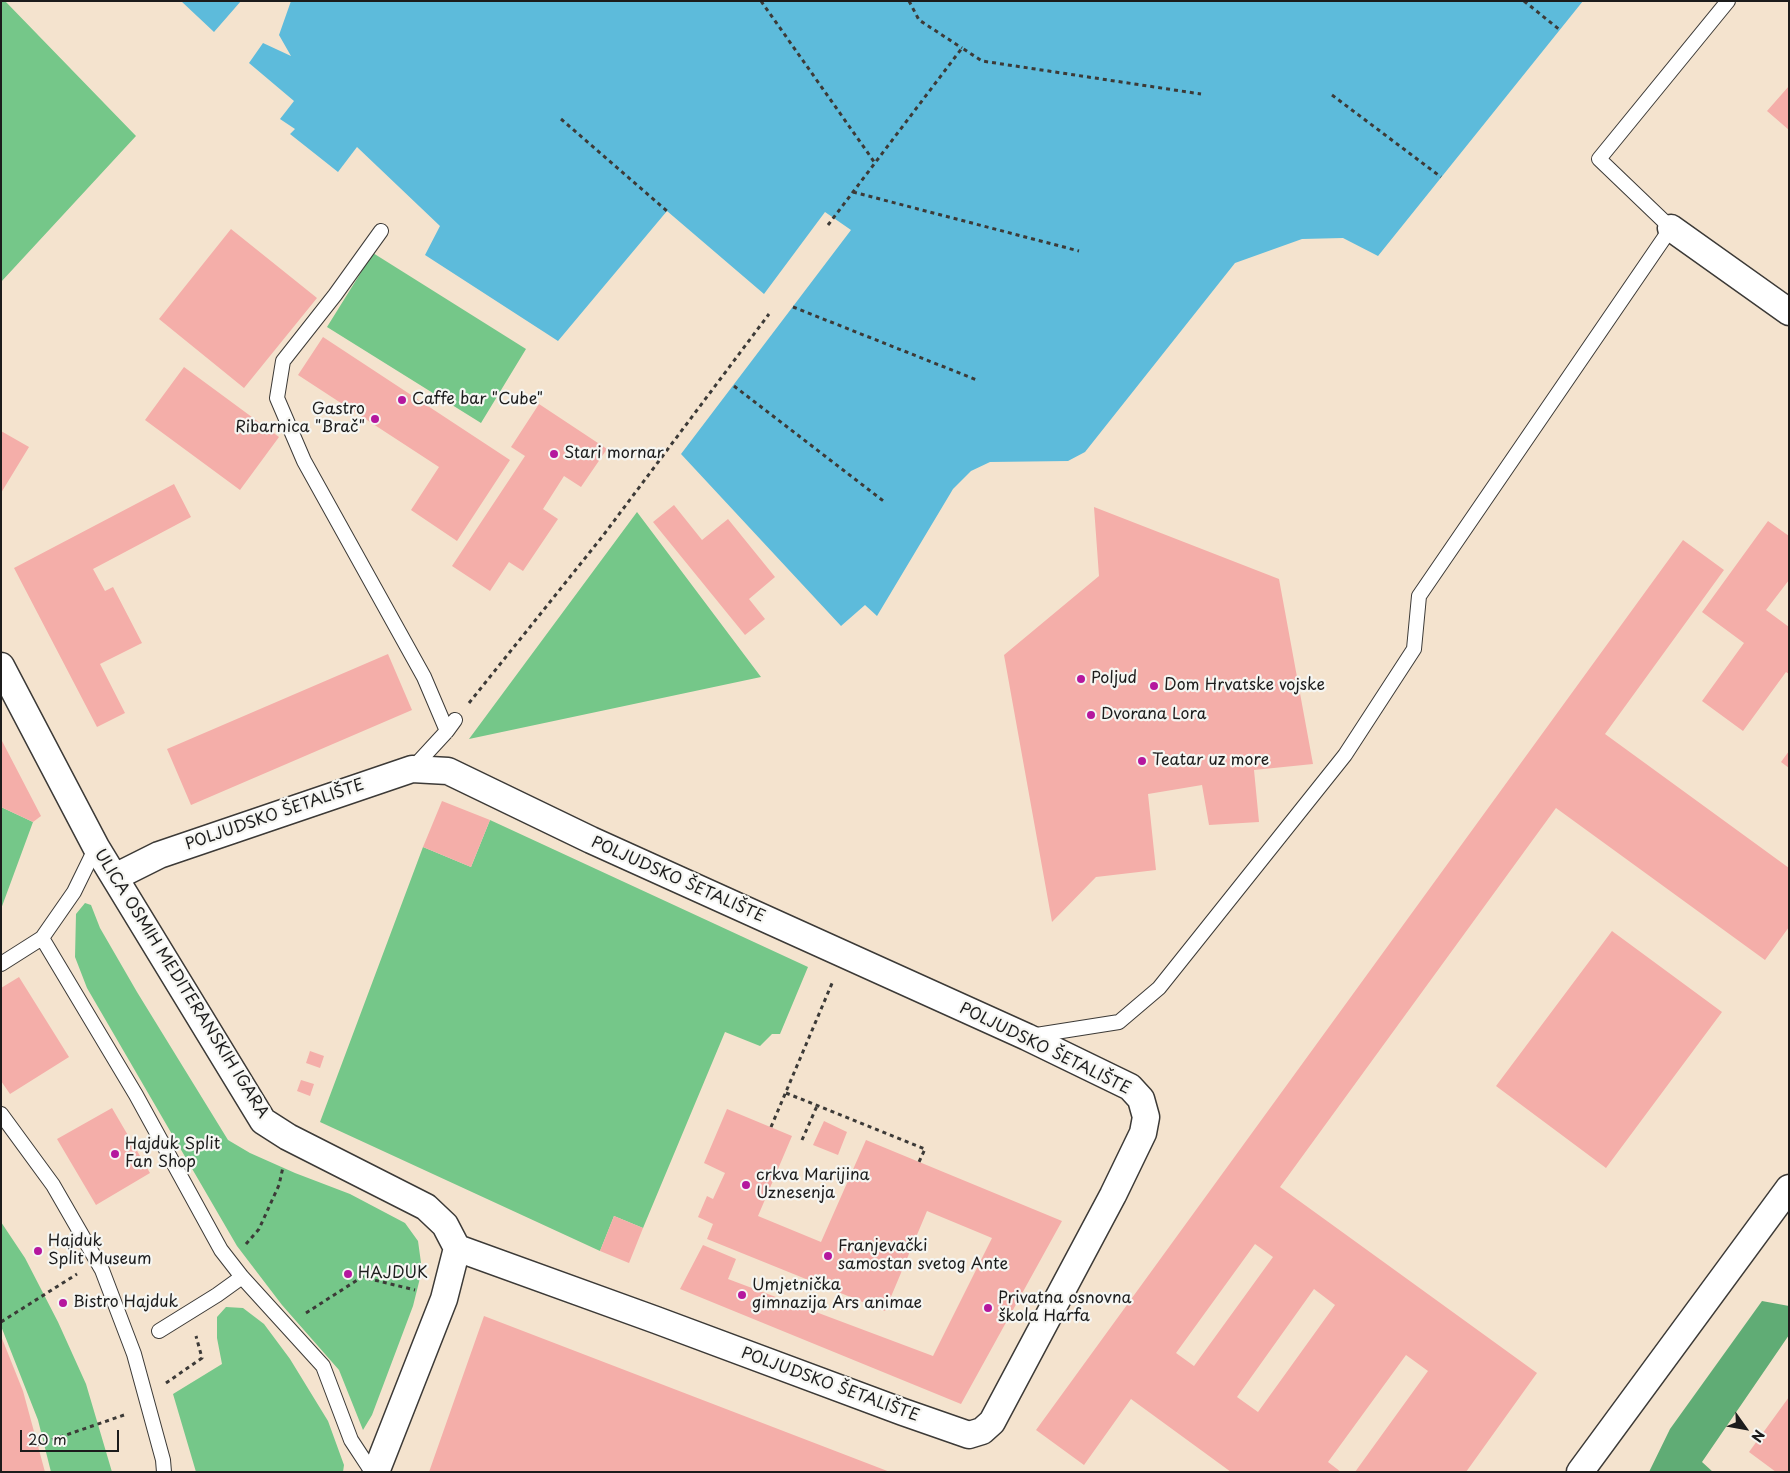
<!DOCTYPE html>
<meta charset="utf-8">
<style>
body{margin:0}
#map{position:relative;width:1790px;height:1473px;overflow:hidden;background:#f4e3ce;font-family:"Playpen Sans",sans-serif}
canvas{display:block}
.frame{position:absolute;inset:0;border:2px solid #1c1c1c;pointer-events:none}
.north{position:absolute;left:1720px;top:1403px;width:50px;height:50px;-webkit-text-stroke:4px #f6f6f2;paint-order:stroke;rotate:122deg;font-size:14px;font-weight:700;line-height:20px;text-align:center;color:#1c1c1c}
.north::after{content:'';display:block;margin:auto;width:18px;height:22px;background:#1c1c1c;clip-path:polygon(50% 0,100% 100%,50% 72%,0 100%)}
.scale{position:absolute;left:20px;top:1430px;width:99px;height:22px;box-sizing:border-box;border:2px solid #1c1c1c;border-top:0;padding-left:6px;font-size:15px;line-height:18px;white-space:nowrap;color:#1c1c1c;-webkit-text-stroke:4px #f6f6f2;paint-order:stroke}
</style>
<div id="map">
<canvas width="1790" height="1473"></canvas>
<div class="frame"></div>
<div class="north">N</div>
<div class="scale">20 m</div>
</div>
<script>
const ctx = document.querySelector('canvas').getContext('2d');
ctx.lineJoin = 'round';
function fillPath(path, color) { ctx.fillStyle = color; ctx.fill(path, 'evenodd'); }
const toPath = rows => new Path2D(rows.map(r => 'M' + r).join(''));
function stroke(path, color, width, dash) { ctx.strokeStyle = color; ctx.lineWidth = width; ctx.lineCap = dash ? 'butt' : 'round'; ctx.setLineDash(dash || []); ctx.stroke(path); }
function drawText(font, color, halo, rows, align = 'center') {
  ctx.font = font + ' "Playpen Sans",sans-serif'; ctx.lineWidth = 4.5; ctx.setLineDash([]); ctx.textBaseline = 'middle'; ctx.strokeStyle = halo; ctx.fillStyle = color; for (const [text, x, y, turn = 0] of rows) {
    ctx.save(); ctx.translate(x, y); ctx.rotate((+turn || 0) * Math.PI / 180); ctx.textAlign = isNaN(turn) ? turn : align; if (halo) ctx.strokeText(text, 0, 0); ctx.fillText(text, 0, 0); ctx.restore();
  }
}
const green = toPath([
 [1,1,5,1,136,136,1,282],
 [373,253,526,349,481,423,327,327],
 [637,512,761,677,469,739],
 [1,807,33,822,1,909],
 [490,820,808,967,780,1034,772,1034,760,1046,725,1032,643,1228,614,1216,600,1251,320,1122,423,847,471,867],
 [85,903,91,905,100,928,137,992,228,1140,250,1153,295,1173,350,1194,405,1223,418,1241,422,1270,413,1306,372,1415,363,1430,339,1370,282,1305,237,1246,87,988,75,957,76,914],
 [1,1222,25,1258,58,1322,86,1384,112,1472,51,1472,38,1420,1,1326],
 [226,1307,243,1308,264,1324,290,1359,328,1421,344,1465,343,1472,196,1472,173,1394,222,1364,217,1338,217,1317]
]);
const forest = toPath([
 [1762,1301,1789,1306,1789,1335,1702,1462,1713,1472,1649,1472,1670,1429]
]);
const water = toPath([
 [181,1,241,1,214,32],
 [291,1,1583,1,1378,256,1343,238,1302,239,1235,263,1085,452,1068,461,990,462,971,471,953,489,877,616,865,605,841,626,681,454,851,230,825,212,764,294,667,211,558,341,425,255,440,226,357,147,338,172,290,134,295,129,280,119,294,101,249,63,263,43,291,56,279,35]
]);
const building = toPath([
 [1789,86,1789,130,1767,111],
 [231,229,317,298,244,388,159,319],
 [323,337,510,460,457,541,411,510,439,467,298,375],
 [184,367,279,437,240,490,145,420],
 [539,404,607,449,581,487,564,476,543,509,558,519,523,571,509,562,490,591,452,566,525,456,511,447],
 [1,431,29,447,1,493],
 [174,484,191,517,93,569,105,591,113,587,142,643,100,664,125,713,97,727,14,568],
 [674,505,702,540,728,519,775,577,749,599,765,619,745,635,653,522],
 [1094,507,1279,579,1313,764,1254,770,1259,822,1209,825,1202,785,1148,794,1156,870,1096,877,1052,922,1004,655,1099,576],
 [1768,521,1789,536,1789,580,1766,610,1789,627,1789,674,1786,672,1743,731,1702,701,1744,643,1702,612],
 [1683,540,1724,570,1605,734,1789,868,1789,927,1765,960,1556,808,1280,1187,1537,1373,1466,1472,1355,1472,1428,1371,1406,1355,1328,1462,1341,1472,1231,1472,1131,1399,1084,1465,1036,1430],
 [1255,1244,1273,1257,1194,1366,1176,1353],
 [1314,1289,1335,1305,1258,1412,1237,1397],
 [388,654,412,710,191,805,167,749],
 [1,739,41,816,33,822,1,807],
 [1789,751,1789,768,1781,762],
 [442,801,490,820,471,867,423,847],
 [1612,931,1722,1012,1606,1168,1496,1086],
 [19,977,69,1057,10,1094,1,1081,1,988],
 [310,1051,324,1056,320,1068,306,1063],
 [301,1080,314,1084,310,1096,297,1091],
 [112,1108,150,1173,96,1205,57,1139],
 [727,1109,792,1136,758,1216,821,1242,866,1140,1062,1221,961,1404,680,1289,703,1245,736,1259,728,1279,933,1356,992,1238,927,1211,885,1311,707,1239,713,1224,698,1217,707,1196,713,1199,725,1173,704,1163],
 [824,1121,847,1132,838,1155,813,1145],
 [614,1216,643,1228,629,1263,600,1251],
 [484,1316,890,1472,429,1472],
 [1,1336,23,1391,45,1472,1,1472],
 [1789,1397,1789,1472,1776,1472,1749,1452]
]);
const path = toPath([
 [761,1,875,163],
 [909,1,919,20,962,48],
 [1524,1,1560,30],
 [1332,95,1441,177],
 [561,119,667,211],
 [853,192,1079,251],
 [828,225,962,48,982,61,1201,94],
 [793,307,977,380],
 [734,386,886,503],
 [469,703,602,537,769,314],
 [786,1093,925,1149,919,1162],
 [771,1127,833,981],
 [802,1140,817,1106],
 [246,1244,259,1229,279,1185,283,1167],
 [306,1313,362,1277,415,1290],
 [1,1322,77,1274],
 [166,1383,202,1358,196,1336],
 [37,1445,127,1414]
]);
const service = toPath([
 [381,231,335,295,283,361,277,398,304,461,424,677,447,731],
 [412,769,447,731,455,720],
 [96,847,74,892,42,938,136,1095,221,1250,242,1277,323,1366,351,1440,372,1472],
 [1,964,42,938],
 [1030,1036,1119,1022,1159,988,1345,755,1414,649,1419,596,1671,228,1599,159,1728,1],
 [1,1114,53,1185,102,1270,134,1354,163,1460,164,1472],
 [159,1331,217,1295,242,1277]
]);
const minor = toPath([
 [1671,228,1789,312],
 [1,666,96,847,263,1121,288,1137,426,1207,445,1225,457,1248,444,1299,376,1472],
 [115,877,159,855,412,769,448,771,591,840,1027,1037,1130,1087,1141,1099,1146,1117,1143,1133,1113,1195,992,1422,982,1431,969,1435,903,1412,656,1320,457,1248],
 [1580,1472,1789,1188]
]);
const markers = [
 [402,400,5,"#b5179e"],
 [375,419,5,"#b5179e"],
 [554,454,5,"#b5179e"],
 [1081,679,5,"#b5179e"],
 [1154,686,5,"#b5179e"],
 [1091,715,5,"#b5179e"],
 [1142,761,5,"#b5179e"],
 [115,1154,5,"#b5179e"],
 [746,1185,5,"#b5179e"],
 [38,1251,5,"#b5179e"],
 [828,1256,5,"#b5179e"],
 [348,1274,5,"#b5179e"],
 [742,1295,5,"#b5179e"],
 [63,1303,5,"#b5179e"],
 [988,1308,5,"#b5179e"]
];
const poiNames = [
 ["Caffe bar \"Cube\"",412,400],
 ["Gastro",365,410,"right"],
 ["Ribarnica \"Brač\"",365,428,"right"],
 ["Stari mornar",564,454],
 ["Poljud",1091,679],
 ["Dom Hrvatske vojske",1164,686],
 ["Dvorana Lora",1101,715],
 ["Teatar uz more",1152,761],
 ["Hajduk Split",125,1145],
 ["Fan Shop",125,1163],
 ["crkva Marijina",756,1176],
 ["Uznesenja",756,1194],
 ["Hajduk",48,1242],
 ["Split Museum",48,1260],
 ["Franjevački",838,1247],
 ["samostan svetog Ante",838,1265],
 ["HAJDUK",358,1274],
 ["Umjetnička",752,1286],
 ["gimnazija Ars animae",752,1304],
 ["Privatna osnovna",998,1299],
 ["škola Harfa",998,1317],
 ["Bistro Hajduk",73,1303]
];
const streetNames = [
 ["POLJUDSKO ŠETALIŠTE",275,815,-19],
 ["POLJUDSKO ŠETALIŠTE",678,880,24],
 ["ULICA OSMIH MEDITERANSKIH IGARA",181,984,58],
 ["POLJUDSKO ŠETALIŠTE",1045,1049,26],
 ["POLJUDSKO ŠETALIŠTE",830,1385,20]
];
fillPath(green, '#75c789');
fillPath(forest, '#60ac75');
fillPath(water, '#5dbbdb');
fillPath(building, '#f4aea9');
stroke(service, '#3c3a37', 16);
stroke(minor, '#3c3a37', 29);
stroke(path, '#3c3a37', 3, [4, 4]);
stroke(service, '#fff', 14);
stroke(minor, '#fff', 26);
for (const [x, y, r, color] of markers) { const dot = new Path2D(); dot.arc(x, y, r, 0, 2 * Math.PI); ctx.fillStyle = color; ctx.fill(dot); stroke(dot, '#f6f6f2', 2); }
drawText('16px', '#1c1c1c', '#f6f6f2', poiNames, 'left');
drawText('16px', '#1c1c1c', '#f6f6f2', streetNames);
</script>
